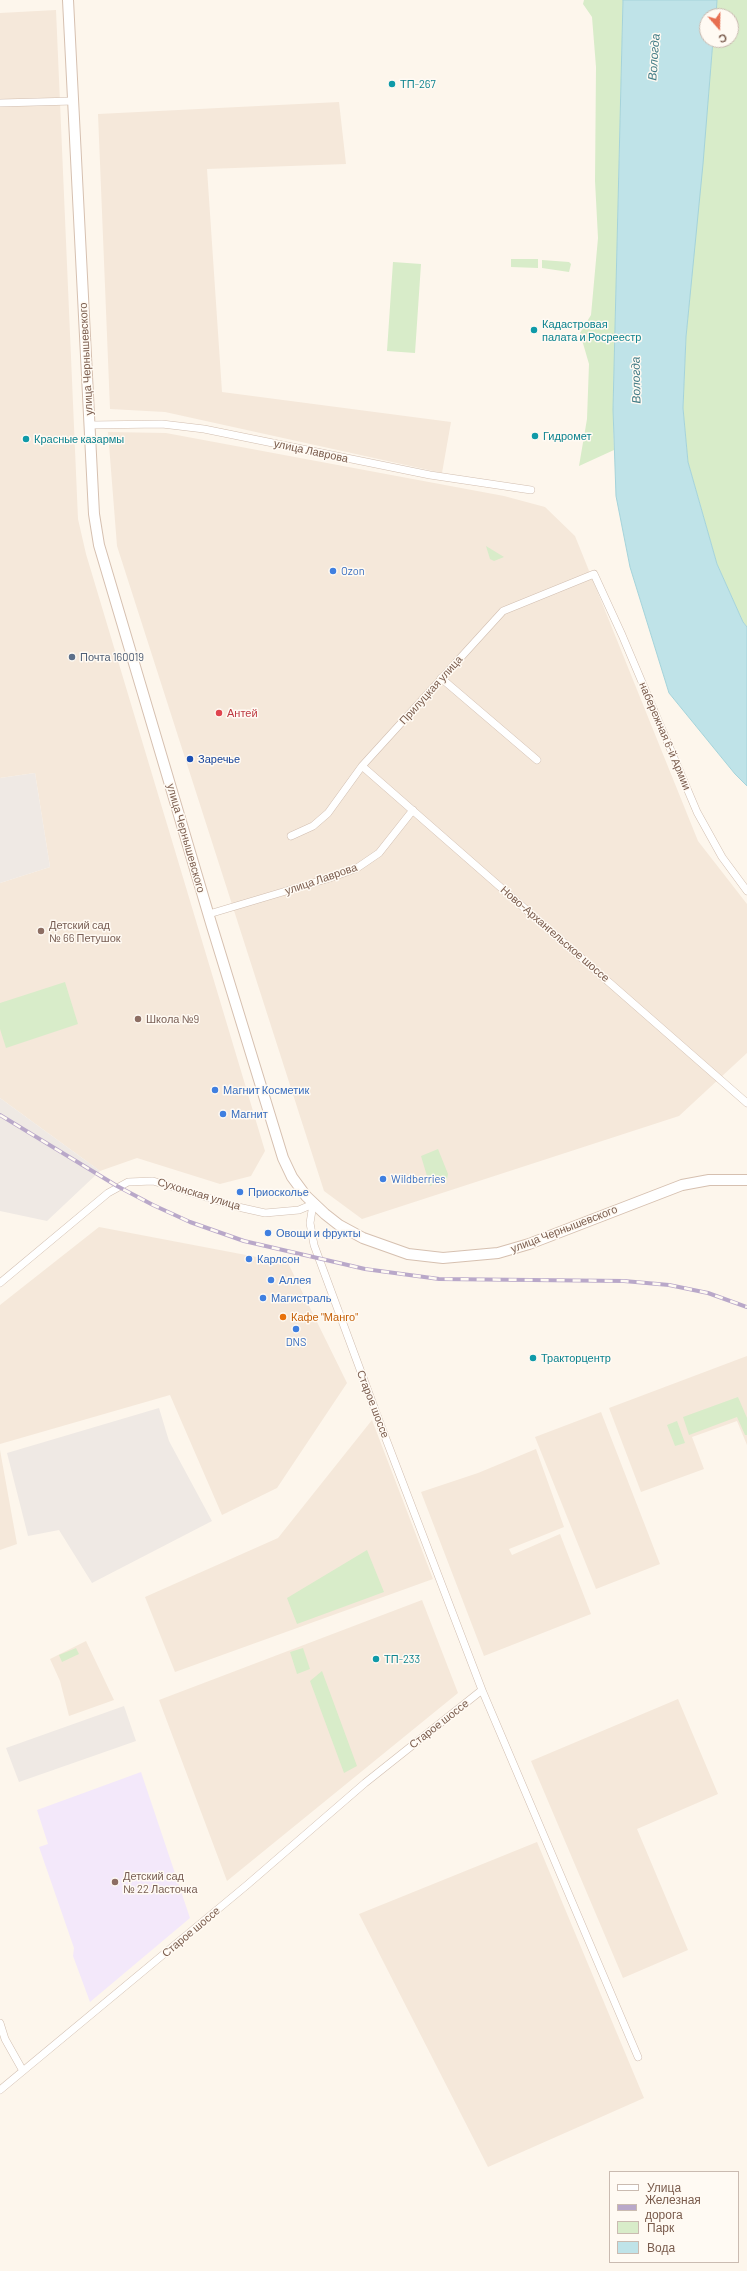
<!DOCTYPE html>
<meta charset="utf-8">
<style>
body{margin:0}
#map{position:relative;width:747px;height:2271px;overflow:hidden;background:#fdf6ec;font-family:Barlow,sans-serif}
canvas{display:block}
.legend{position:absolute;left:609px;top:2171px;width:130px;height:92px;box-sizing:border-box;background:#fffaf3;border:1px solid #cabbb1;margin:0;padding:5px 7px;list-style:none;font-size:12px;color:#7a5c4d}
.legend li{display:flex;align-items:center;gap:8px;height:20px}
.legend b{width:20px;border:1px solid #cabbb1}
.north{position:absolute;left:699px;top:8px;width:40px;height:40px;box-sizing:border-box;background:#fffaf3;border:1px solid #cabbb1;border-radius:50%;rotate:160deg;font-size:11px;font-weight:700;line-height:16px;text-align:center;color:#7a5c4d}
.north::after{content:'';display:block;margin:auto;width:14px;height:18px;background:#e76f51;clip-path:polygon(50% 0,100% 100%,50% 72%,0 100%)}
</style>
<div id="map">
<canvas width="747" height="2271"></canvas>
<ul class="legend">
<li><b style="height:5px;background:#fff"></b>Улица</li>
<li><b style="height:5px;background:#b9a8c9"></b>Железная дорога</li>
<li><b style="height:11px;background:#d8ecc9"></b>Парк</li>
<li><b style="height:11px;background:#bfe3e8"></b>Вода</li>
</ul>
<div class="north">С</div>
</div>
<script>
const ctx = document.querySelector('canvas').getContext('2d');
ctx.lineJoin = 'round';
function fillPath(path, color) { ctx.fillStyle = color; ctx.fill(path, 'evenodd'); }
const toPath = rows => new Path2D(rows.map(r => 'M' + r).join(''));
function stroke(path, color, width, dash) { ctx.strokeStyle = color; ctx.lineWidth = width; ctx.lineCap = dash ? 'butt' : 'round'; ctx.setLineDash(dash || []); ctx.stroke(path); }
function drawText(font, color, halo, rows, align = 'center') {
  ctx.font = font + ' Barlow,sans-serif'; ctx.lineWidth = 3; ctx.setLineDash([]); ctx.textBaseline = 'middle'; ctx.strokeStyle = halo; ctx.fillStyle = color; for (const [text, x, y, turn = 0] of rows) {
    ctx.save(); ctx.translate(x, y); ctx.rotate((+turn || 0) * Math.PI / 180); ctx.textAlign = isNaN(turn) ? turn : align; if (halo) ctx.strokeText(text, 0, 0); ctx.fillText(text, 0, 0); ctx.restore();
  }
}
const residential = toPath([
 [56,10,78,519,86,554,265,1151,251,1176,220,1184,137,1158,100,1171,0,1098,0,883,50,867,35,773,0,778,0,13],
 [339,102,346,164,207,169,222,392,451,422,442,473,165,412,110,409,98,114],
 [108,432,166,433,504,496,545,507,575,536,698,841,747,904,747,1053,679,1116,362,1219,324,1191,117,546],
 [99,1227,288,1263,347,1383,277,1488,222,1515,170,1395,0,1444,0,1305],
 [747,1356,747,1445,737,1421,692,1437,704,1469,641,1492,609,1408],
 [601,1412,660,1564,596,1589,535,1437],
 [372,1420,433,1579,175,1672,145,1597,278,1538],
 [536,1449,564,1527,509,1549,512,1555,560,1534,591,1614,484,1656,421,1492,478,1473],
 [0,1450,17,1544,0,1550],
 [422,1600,458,1693,227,1881,159,1700],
 [86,1641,114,1700,69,1716,60,1681,50,1659],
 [678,1699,718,1794,637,1829,688,1950,623,1978,531,1761],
 [537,1842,644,2098,488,2167,359,1914]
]);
const industrial = toPath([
 [35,773,50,867,0,883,0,778],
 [0,1098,100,1171,47,1221,0,1211],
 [159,1408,169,1441,212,1521,92,1583,59,1530,28,1536,7,1453],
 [124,1706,136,1741,19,1782,6,1748]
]);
const education = toPath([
 [141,1772,190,1918,90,2002,73,1956,74,1948,39,1847,48,1844,37,1810]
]);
const green = toPath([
 [584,0,623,0,613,409,614,450,579,466,587,419,589,364,580,333,591,315,598,238,595,181,596,67,592,17,583,4],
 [717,0,747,0,747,627,743,622,717,564,688,462,683,408,686,337,713,40,731,40,731,16,716,16],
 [511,259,538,259,538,268,511,267],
 [542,260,569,262,571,264,569,272,542,268],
 [393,262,421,264,415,353,387,351],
 [486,546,504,557,494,561,490,559],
 [65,982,78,1024,6,1048,0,1029,0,1003],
 [438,1149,448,1174,447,1179,430,1186,421,1156],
 [738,1397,747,1418,747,1435,745,1435,737,1417,689,1435,683,1417],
 [677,1421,685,1443,675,1446,667,1425],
 [367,1550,384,1592,297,1624,287,1598],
 [76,1648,79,1654,62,1662,59,1655],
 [303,1648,310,1669,297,1674,290,1652],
 [322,1671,357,1766,344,1773,310,1681]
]);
const water = toPath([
 [623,0,717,0,716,16,707,16,707,40,713,40,703,164,686,337,683,408,688,462,717,564,743,622,747,627,747,786,735,774,669,693,630,567,616,496,613,409,623,0]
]);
const minor = toPath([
 [0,103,74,101],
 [90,425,162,424,204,429,430,475,531,490],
 [441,678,537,760],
 [362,766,747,1103],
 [291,836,313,826,328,813,362,766,503,611,594,574,622,635,697,812,722,857,747,891],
 [209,914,333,877,357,868,379,853,413,810],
 [313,1204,310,1223,314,1245,381,1426,482,1690,638,2057],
 [0,1283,108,1193,128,1182,153,1181,238,1207,265,1213,299,1210,313,1204],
 [0,2023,5,2039,23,2071],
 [0,2090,247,1885,365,1783,482,1690]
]);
const secondary = toPath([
 [68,0,94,514,99,545,211,923,283,1158,292,1177,306,1196,325,1214,339,1225,363,1238,408,1254,443,1258,498,1253,529,1244,682,1185,709,1180,747,1180]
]);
const rail = toPath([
 [0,1115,117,1186,153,1205,190,1222,244,1241,365,1269,439,1279,624,1281,669,1285,708,1293,747,1307]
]);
const markers = [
 [392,84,4,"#0f9aa8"],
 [534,330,4,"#0f9aa8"],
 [535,436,4,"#0f9aa8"],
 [26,439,4,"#0f9aa8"],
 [333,571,4,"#3f7fe0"],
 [72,657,4,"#5c6f8a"],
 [219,713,4,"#e0444e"],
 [190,759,4,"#1a4fb4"],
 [41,931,4,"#8d6e63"],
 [138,1019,4,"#8d6e63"],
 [215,1090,4,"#3f7fe0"],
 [223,1114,4,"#3f7fe0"],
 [383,1179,4,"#3f7fe0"],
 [240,1192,4,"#3f7fe0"],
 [268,1233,4,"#3f7fe0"],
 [249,1259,4,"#3f7fe0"],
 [271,1280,4,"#3f7fe0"],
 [263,1298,4,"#3f7fe0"],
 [283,1317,4,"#e8710a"],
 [296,1329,4,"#3f7fe0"],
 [533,1358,4,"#0f9aa8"],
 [376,1659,4,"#0f9aa8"],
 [115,1882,4,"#8d6e63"]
];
const cultureNames = [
 ["ТП-267",400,84],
 ["Кадастровая",542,324],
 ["палата и Росреестр",542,337],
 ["Гидромет",543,436],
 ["Красные казармы",34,439],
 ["Тракторцентр",541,1358],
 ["ТП-233",384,1659]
];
const streetNames = [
 ["улица Чернышевского",86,359,-93],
 ["улица Лаврова",311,451,12],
 ["Прилуцкая улица",431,690,-48],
 ["набережная 6-й Армии",665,736,67],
 ["улица Чернышевского",186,838,74],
 ["улица Лаврова",321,879,-19],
 ["Ново-Архангельское шоссе",555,934,41],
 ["Сухонская улица",199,1194,17],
 ["улица Чернышевского",564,1229,-21],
 ["Старое шоссе",373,1404,69],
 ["Старое шоссе",439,1724,-38],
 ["Старое шоссе",191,1932,-40]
];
const shopNames = [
 ["Ozon",341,571],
 ["Магнит Косметик",223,1090],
 ["Магнит",231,1114],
 ["Wildberries",391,1179],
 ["Приосколье",248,1192],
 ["Овощи и фрукты",276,1233],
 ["Карлсон",257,1259],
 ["Аллея",279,1280],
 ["Магистраль",271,1298],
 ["DNS",296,1342,"center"]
];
const serviceNames = [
 ["Почта 160019",80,657]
];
const healthNames = [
 ["Антей",227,713]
];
const transitNames = [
 ["Заречье",198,759]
];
const educationNames = [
 ["Детский сад",49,925],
 ["№ 66 Петушок",49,938],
 ["Школа №9",146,1019],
 ["Детский сад",123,1876],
 ["№ 22 Ласточка",123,1889]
];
const foodNames = [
 ["Кафе \"Манго\"",291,1317]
];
const waterNames = [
 ["Вологда",654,57,-86],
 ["Вологда",636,380,-91]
];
fillPath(residential, '#f5e8da');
fillPath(industrial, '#efe9e4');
fillPath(education, '#f3e8fa');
fillPath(green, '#d8ecc9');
fillPath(water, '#bfe3e8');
stroke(water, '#a5d3da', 1);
stroke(minor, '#d1beb0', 8);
stroke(secondary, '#d6c0b0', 12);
stroke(minor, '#fff', 7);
stroke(secondary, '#fff', 10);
stroke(rail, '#b9a8c9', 4);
stroke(rail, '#fffaf3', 2.5, [8]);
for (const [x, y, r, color] of markers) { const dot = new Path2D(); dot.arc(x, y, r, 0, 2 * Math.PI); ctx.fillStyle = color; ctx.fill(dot); stroke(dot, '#fffaf3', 1.5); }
drawText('11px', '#0d838f', '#fffaf3', cultureNames, 'left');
drawText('11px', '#7a5c4d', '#fffaf3', streetNames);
drawText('11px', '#366cbe', '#fffaf3', shopNames, 'left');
drawText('11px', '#4e5e75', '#fffaf3', serviceNames, 'left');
drawText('11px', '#be3a42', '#fffaf3', healthNames, 'left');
drawText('11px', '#164399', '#fffaf3', transitNames, 'left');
drawText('11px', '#785e54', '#fffaf3', educationNames, 'left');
drawText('11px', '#c56008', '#fffaf3', foodNames, 'left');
drawText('italic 12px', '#437c86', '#fffaf3', waterNames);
</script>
